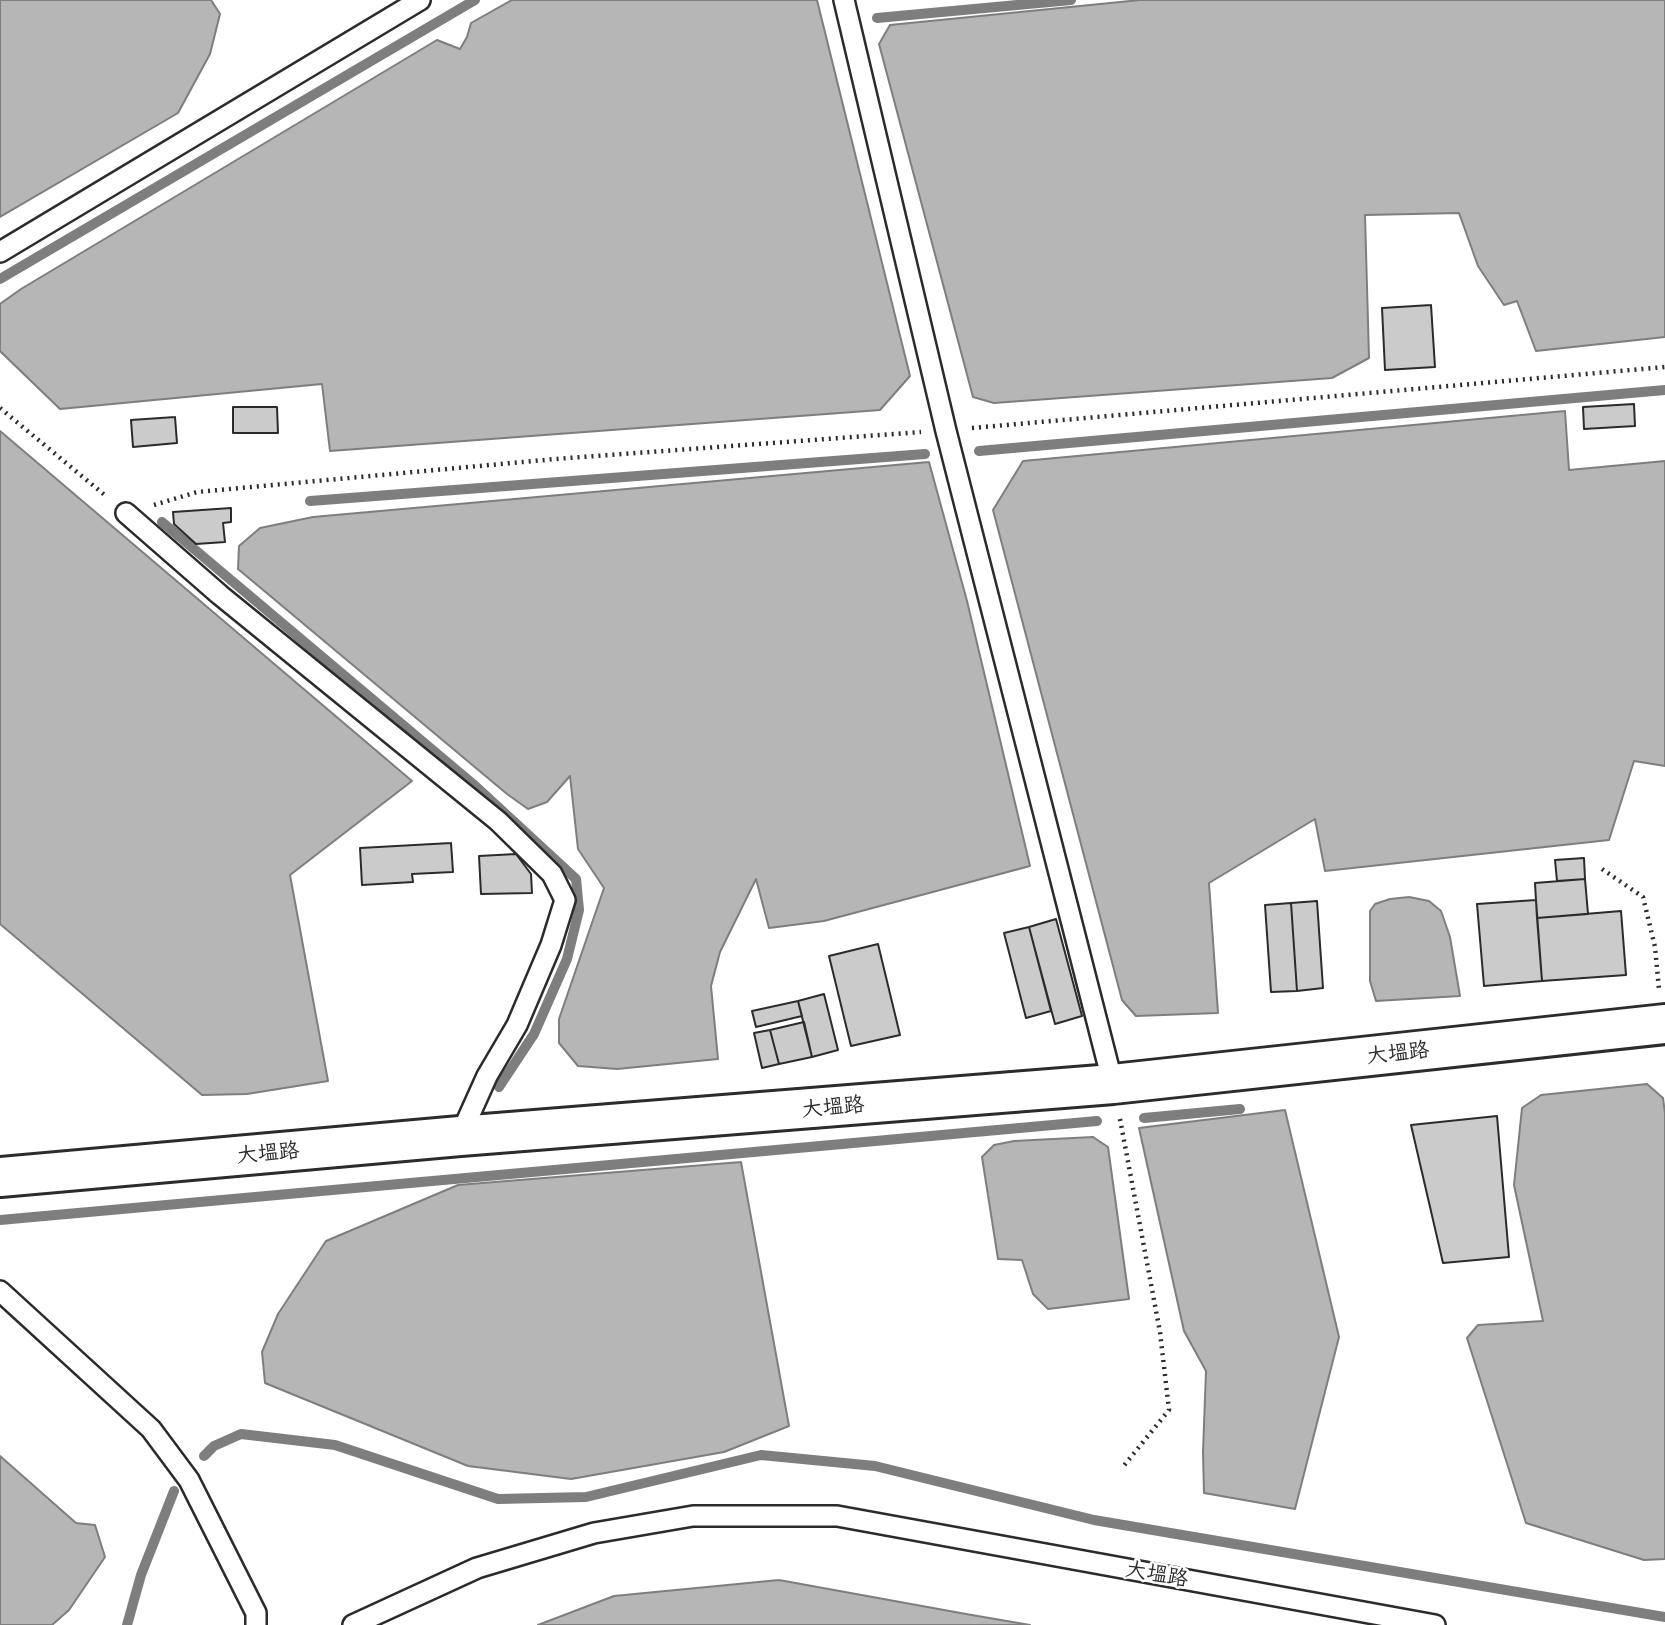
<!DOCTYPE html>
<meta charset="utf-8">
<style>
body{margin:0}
canvas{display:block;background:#fff}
</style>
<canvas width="1665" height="1625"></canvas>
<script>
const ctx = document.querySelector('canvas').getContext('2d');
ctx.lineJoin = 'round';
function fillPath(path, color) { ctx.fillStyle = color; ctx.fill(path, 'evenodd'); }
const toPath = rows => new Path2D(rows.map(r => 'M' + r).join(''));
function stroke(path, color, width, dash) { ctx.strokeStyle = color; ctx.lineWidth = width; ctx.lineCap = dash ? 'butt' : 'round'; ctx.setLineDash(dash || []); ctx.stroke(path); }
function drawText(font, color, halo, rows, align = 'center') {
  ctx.font = font + ' Mali,"LXGW WenKai TC",sans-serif'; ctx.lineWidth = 5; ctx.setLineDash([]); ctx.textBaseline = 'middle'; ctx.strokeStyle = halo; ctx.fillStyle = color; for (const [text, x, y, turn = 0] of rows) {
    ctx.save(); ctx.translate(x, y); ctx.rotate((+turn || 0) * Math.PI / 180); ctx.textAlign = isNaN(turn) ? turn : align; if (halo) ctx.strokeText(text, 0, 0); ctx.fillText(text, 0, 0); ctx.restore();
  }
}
const water = toPath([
 [0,0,211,0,220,14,210,54,178,113,0,217,0,0],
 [512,0,817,0,910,376,880,410,330,451,322,384,60,409,0,351,0,304,21,289,437,40,460,49,467,37,471,23,512,0],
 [1140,0,1665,0,1665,337,1536,351,1517,301,1504,305,1478,266,1459,213,1365,215,1369,358,1332,378,994,403,973,397,879,44,890,25,1140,0],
 [1565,411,1569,470,1665,461,1665,766,1634,761,1609,840,1325,871,1315,819,1209,883,1218,1013,1136,1016,1122,1000,993,510,1023,461,1565,411],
 [0,431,412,781,290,875,328,1081,247,1094,202,1095,0,924,0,431],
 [929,462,967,601,1030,866,824,921,769,928,756,879,720,952,711,986,718,1059,617,1069,578,1066,559,1043,559,1019,604,888,578,849,570,776,547,802,528,809,507,794,238,569,239,546,260,528,313,517,929,462],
 [1409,897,1429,901,1441,911,1450,937,1460,996,1376,1001,1370,981,1370,911,1375,904,1390,899,1409,897],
 [1647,1084,1663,1098,1665,1113,1665,1559,1644,1560,1526,1523,1467,1338,1478,1325,1543,1321,1514,1185,1522,1108,1541,1095,1647,1084],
 [1285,1110,1339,1337,1295,1509,1204,1493,1203,1452,1206,1371,1184,1331,1139,1128,1285,1110],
 [1093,1137,1108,1147,1129,1299,1048,1309,1033,1294,1022,1260,998,1259,982,1157,994,1145,1014,1141,1093,1137],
 [741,1162,789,1426,724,1452,571,1479,468,1466,265,1383,262,1352,278,1314,326,1241,458,1185,741,1162],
 [0,1456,76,1523,95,1525,105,1557,69,1610,52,1625,0,1625,0,1456],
 [779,1580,966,1614,1030,1625,538,1625,614,1596,779,1580]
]);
const stream = toPath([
 [877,18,1071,0],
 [0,279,475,0],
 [979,451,1665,390],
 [310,501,925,454],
 [162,522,473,784,576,879,579,910,567,959,534,1034,499,1087],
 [1144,1118,1240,1109],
 [0,1220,1097,1121],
 [204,1456,214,1446,241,1434,335,1445,498,1499,586,1497,761,1455,875,1466,1094,1520,1665,1617],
 [127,1625,141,1575,174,1491]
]);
const building = toPath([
 [1431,305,1435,367,1385,370,1382,308,1431,305],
 [1634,404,1635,426,1584,429,1583,407,1634,404],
 [233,407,277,407,278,433,233,433,233,407],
 [175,417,177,443,133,447,131,420,175,417],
 [231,508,231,522,223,523,225,542,196,544,174,524,173,512,231,508],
 [451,843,453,872,412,874,413,882,362,885,360,848,451,843],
 [516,854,531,874,532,893,481,894,479,856,516,854],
 [1584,858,1585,879,1557,881,1555,860,1584,858],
 [1585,879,1588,914,1537,918,1535,883,1585,879],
 [1536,900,1542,981,1484,986,1477,904,1536,900],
 [1317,901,1323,988,1297,991,1291,903,1317,901],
 [1291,903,1297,991,1271,992,1265,905,1291,903],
 [1621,911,1626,975,1542,981,1537,918,1621,911],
 [1056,919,1082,1016,1055,1024,1029,927,1056,919],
 [1029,927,1051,1011,1026,1018,1004,933,1029,927],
 [878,944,900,1035,851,1046,829,956,878,944],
 [824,994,838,1050,812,1057,798,1001,824,994],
 [798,1001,802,1016,756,1027,752,1011,798,1001],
 [804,1022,812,1057,779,1064,770,1030,804,1022],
 [770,1030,779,1064,762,1068,754,1033,770,1030],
 [1497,1116,1509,1257,1443,1263,1411,1125,1497,1116]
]);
const path = toPath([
 [0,408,107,497],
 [972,428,1665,367],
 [154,505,197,492,555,459,921,432],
 [1602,869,1643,897,1655,947,1659,989],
 [1120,1119,1160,1332,1169,1410,1122,1468]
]);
const lane = toPath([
 [844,0,946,431,1113,1084],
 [0,252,420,0],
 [126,513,220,595,498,821,552,874,565,900,551,945,517,1025,487,1076,460,1136],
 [0,1291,151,1429,189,1480,256,1613,256,1625],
 [353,1625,477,1568,594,1533,693,1516,837,1516,1435,1625]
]);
const secondary = toPath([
 [0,1177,460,1136,1113,1084,1665,1024]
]);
const streetNames = [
 ["大塭路",1398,1053,-6],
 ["大塭路",833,1107,-5],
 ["大塭路",268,1153,-5],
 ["大塭路",1157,1574,10]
];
fillPath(water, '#b6b6b6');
stroke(water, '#7e7e7e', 2);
stroke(stream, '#7e7e7e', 10);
fillPath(building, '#cbcbcb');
stroke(building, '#2b2b2b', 2);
stroke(lane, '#2b2b2b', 24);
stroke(secondary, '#2b2b2b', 44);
stroke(path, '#2b2b2b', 4.5, [2, 5]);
stroke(lane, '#fff', 19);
stroke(secondary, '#fff', 38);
drawText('21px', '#2b2b2b', '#fff', streetNames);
</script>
